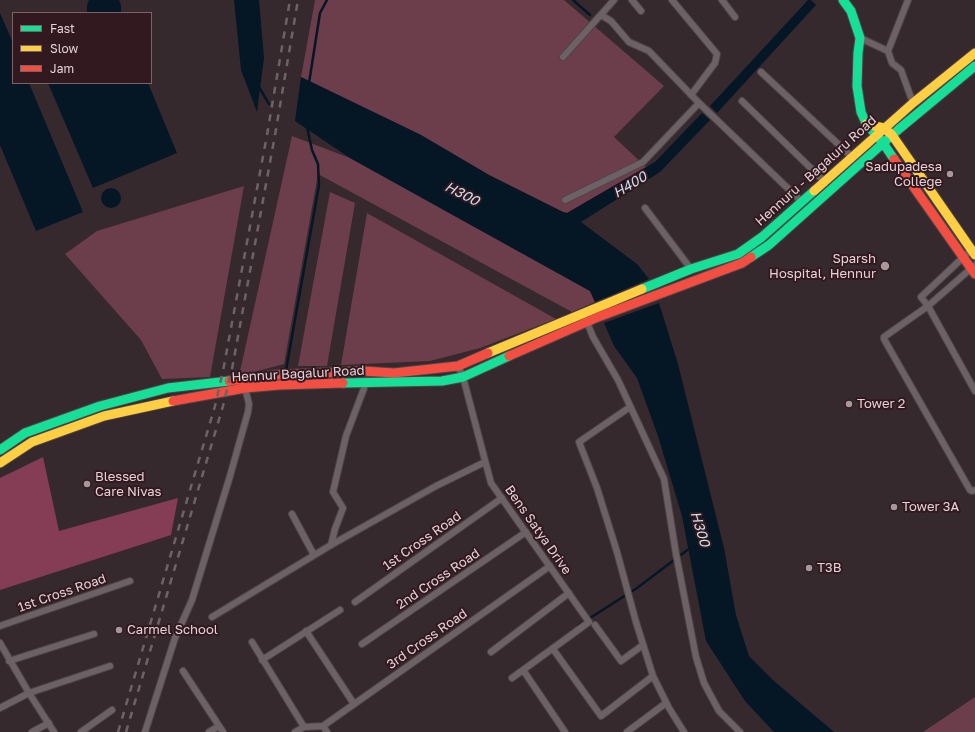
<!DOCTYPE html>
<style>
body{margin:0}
#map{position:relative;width:975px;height:732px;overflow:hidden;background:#36292d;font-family:"Golos Text",sans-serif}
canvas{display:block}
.legend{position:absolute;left:12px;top:12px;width:140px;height:72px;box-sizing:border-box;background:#321920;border:1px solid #796369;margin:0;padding:5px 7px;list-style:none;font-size:12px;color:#e3d2d6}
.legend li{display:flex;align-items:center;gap:8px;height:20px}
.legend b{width:20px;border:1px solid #796369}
</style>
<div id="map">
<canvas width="975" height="732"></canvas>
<ul class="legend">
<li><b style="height:5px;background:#16e098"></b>Fast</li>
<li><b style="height:5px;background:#ffcf43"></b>Slow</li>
<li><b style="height:5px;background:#f24e42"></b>Jam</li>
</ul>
</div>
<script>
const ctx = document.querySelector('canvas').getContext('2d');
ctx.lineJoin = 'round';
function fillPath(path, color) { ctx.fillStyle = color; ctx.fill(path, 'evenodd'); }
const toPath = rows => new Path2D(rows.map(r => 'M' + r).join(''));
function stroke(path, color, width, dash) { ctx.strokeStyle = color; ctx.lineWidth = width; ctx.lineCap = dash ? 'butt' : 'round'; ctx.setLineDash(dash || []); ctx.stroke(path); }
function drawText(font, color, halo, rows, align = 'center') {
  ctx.font = font + ' "Golos Text",sans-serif'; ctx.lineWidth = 4; ctx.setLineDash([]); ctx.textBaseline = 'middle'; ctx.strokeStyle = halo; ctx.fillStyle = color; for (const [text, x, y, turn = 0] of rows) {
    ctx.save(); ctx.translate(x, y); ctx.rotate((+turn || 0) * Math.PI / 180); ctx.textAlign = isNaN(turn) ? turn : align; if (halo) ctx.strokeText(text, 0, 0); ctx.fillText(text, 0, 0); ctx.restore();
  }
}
const green = toPath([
 [315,0,564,0,664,86,614,137,646,167,567,213,563,212,489,175,421,135,301,77],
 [292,136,350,158,590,291,595,302,572,312,318,174,284,364,239,376],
 [244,186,210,377,162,379,141,340,65,254,97,231],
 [330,192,355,203,327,366,298,366],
 [367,213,556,319,480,348,430,361,341,365],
 [975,697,975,732,923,732]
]);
const forest = toPath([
 [43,457,59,531,178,498,171,535,0,590,0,478]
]);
const water = toPath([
 [89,0,119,0,121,5,121,12,87,13,87,5],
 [234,0,259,0,264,58,257,112,241,70],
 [808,0,811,0,816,5,717,113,710,106],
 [0,13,13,43,13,83,29,83,83,212,36,231,0,145],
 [301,77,421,135,489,175,563,212,567,213,655,162,702,113,710,120,660,172,581,222,637,264,649,279,595,302,590,291,350,158,295,121],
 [48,83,148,83,177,153,93,188],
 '101 198a10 10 0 1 1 20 0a10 10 0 1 1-20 0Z',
 [659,303,678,364,724,548,736,615,749,656,774,681,834,732,774,732,745,701,706,641,682,516,658,436,637,378,614,346,604,323]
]);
const stream = toPath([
 [573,0,590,15],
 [309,83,320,13,327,0],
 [259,87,269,104],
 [286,370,319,185,318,164,312,150,307,127],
 [579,625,637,588,690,548]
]);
const street = toPath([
 [632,0,641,11],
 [672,0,717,54,715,63,691,95],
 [722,0,735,17],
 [601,15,611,21,629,42,649,51,699,103,801,201],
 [860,38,888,51,892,63,901,70,913,103],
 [888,51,908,0],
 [563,57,614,0],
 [761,72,852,157],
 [742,101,824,181],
 [565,200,643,162,699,103],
 [645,208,691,269],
 [971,250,921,297,928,306,975,265],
 [587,322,593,337,618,380,664,479,676,554,696,657,704,683,719,711,740,732],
 [458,366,463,377,491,483,589,622,512,678],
 [975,391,928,306,884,337,884,339,970,490,972,491,975,490],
 [630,407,579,442,597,488,617,552,636,622,653,676,669,708,684,732],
 [292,514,314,555],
 [331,545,335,529,343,508,333,492,346,436,366,383],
 [355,602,502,498],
 [212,617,331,545,436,486,485,462],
 [595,625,621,661,643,645],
 [0,626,130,581],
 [306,631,354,704],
 [252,642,304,727],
 [0,643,29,693,54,732],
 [362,644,526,532],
 [553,649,601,716,653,676],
 [491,652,569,593],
 [262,660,340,610],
 [9,661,94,634],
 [523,670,565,732],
 [183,671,223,732],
 [0,708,29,693,110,666],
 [32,732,49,723],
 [81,732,112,710],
 [145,732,175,638,192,600,230,476,248,412,249,404,245,388],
 [209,732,219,726],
 [295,732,304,727,323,726],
 [327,732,323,726,550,566],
 [627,732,666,703]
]);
const fast = toPath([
 [843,0,851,11,860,38,858,53,857,86,861,112,866,123,883,143,894,159],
 [751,257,769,245,899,129,975,66],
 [642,289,691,269,738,254,762,237,814,191],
 [343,383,442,381,463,377,509,356],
 [0,450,25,433,100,406,168,388,229,381]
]);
const slow = toPath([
 [866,124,884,128,892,135,975,255],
 [814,191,913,103,975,53],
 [488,353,642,289],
 [0,463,32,442,104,416,173,401]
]);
const jam = toPath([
 [894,159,975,274],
 [509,356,598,317,742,263,751,257],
 [229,381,275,375,363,371,394,373,458,366,488,353],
 [173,401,245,388,279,385,343,383]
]);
const rail = toPath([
 [118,732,215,406,223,371,267,135,290,0],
 [126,732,223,406,232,369,275,135,298,0]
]);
const markers = [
 [950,174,4,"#a6979b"],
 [885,266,5,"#a6979b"],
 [849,404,4,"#a6979b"],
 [87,484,4,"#a6979b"],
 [894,507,4,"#a6979b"],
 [809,568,4,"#a6979b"],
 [119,630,4,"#a6979b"]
];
const poiNames = [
 ["Sadupadesa",942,167,"right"],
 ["College",942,182,"right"],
 ["Sparsh",876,259,"right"],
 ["Hospital, Hennur",876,274,"right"],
 ["Tower 2",857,404],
 ["Blessed",95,477],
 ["Care Nivas",95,492],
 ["Tower 3A",902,507],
 ["T3B",817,568],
 ["Carmel School",127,630]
];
const streetNames = [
 ["Hennuru - Bagaluru Road",816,171,-42],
 ["Hennur Bagalur Road",298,374,-3],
 ["Bens Satya Drive",538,530,55],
 ["1st Cross Road",422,541,-35],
 ["2nd Cross Road",438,579,-34],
 ["1st Cross Road",62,593,-19],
 ["3rd Cross Road",427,639,-35]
];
const waterNames = [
 ["H400",630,185,-31],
 ["H300",462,194,27],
 ["H300",700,529,73]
];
fillPath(green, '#6c3d4b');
fillPath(forest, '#853c55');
fillPath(water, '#051625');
stroke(stream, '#051625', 2.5);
stroke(street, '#504448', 8);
stroke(fast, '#504448', 11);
stroke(slow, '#504448', 11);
stroke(jam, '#504448', 11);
stroke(street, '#6c6265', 6);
stroke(fast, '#16e098', 9);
stroke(slow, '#ffcf43', 9);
stroke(jam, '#f24e42', 9);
stroke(rail, '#6d6365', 2.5, [7, 7]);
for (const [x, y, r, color] of markers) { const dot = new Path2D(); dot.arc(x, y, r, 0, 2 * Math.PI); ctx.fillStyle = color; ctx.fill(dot); stroke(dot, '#321920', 1.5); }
drawText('13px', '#e3d2d6', '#321920', poiNames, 'left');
drawText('13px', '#e3d2d6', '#321920', streetNames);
drawText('italic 14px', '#ccdfee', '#321920', waterNames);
</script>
